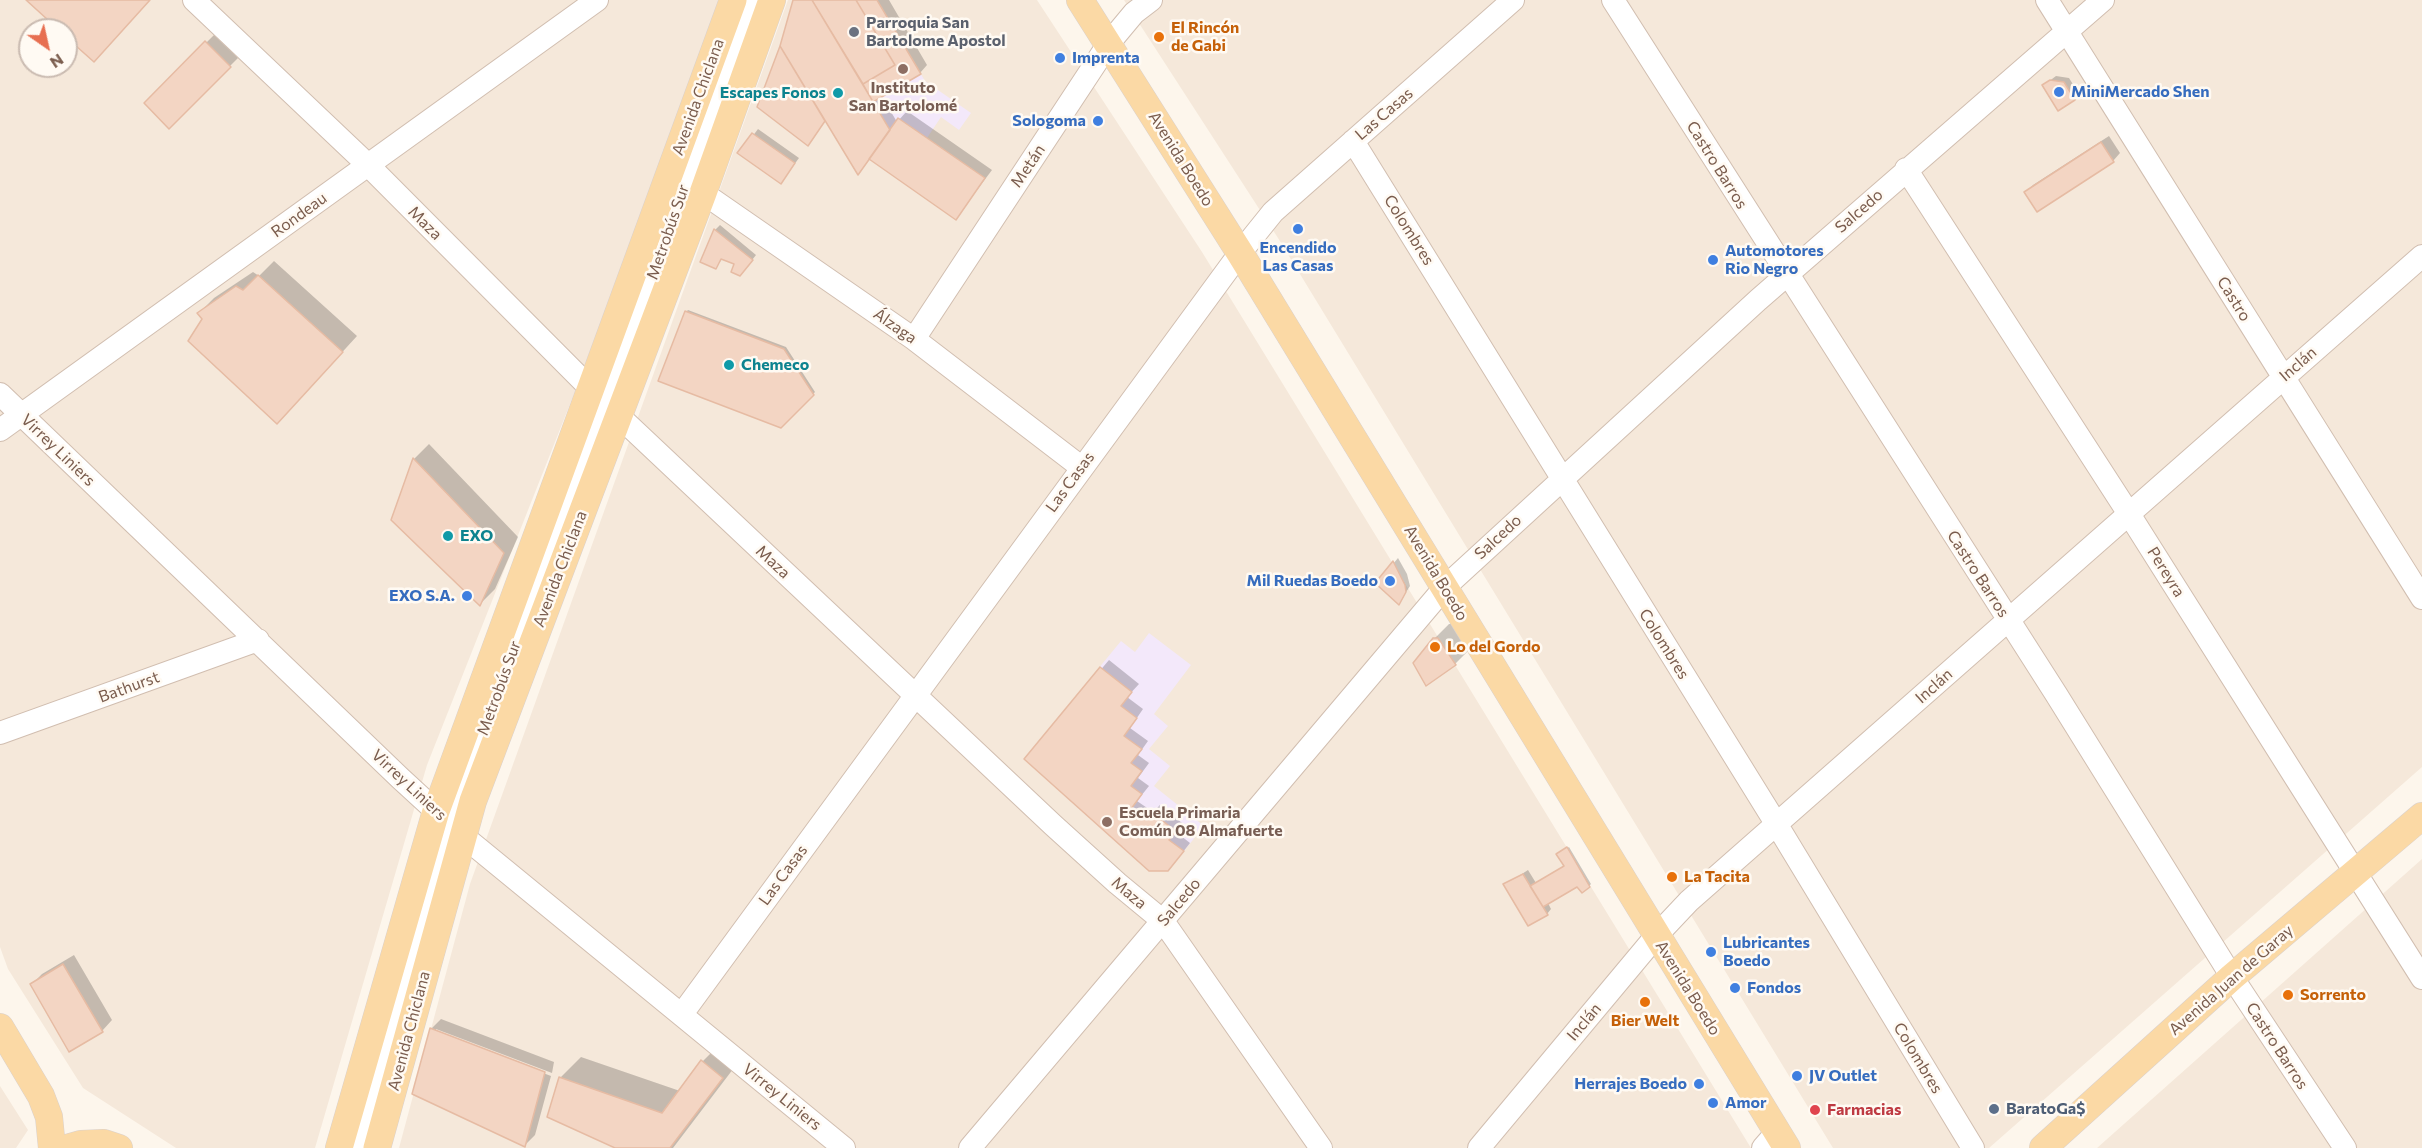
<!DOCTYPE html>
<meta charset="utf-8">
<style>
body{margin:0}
#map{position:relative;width:2422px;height:1148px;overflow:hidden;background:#fdf6ec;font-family:Commissioner,sans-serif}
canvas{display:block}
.north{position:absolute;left:18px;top:18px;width:60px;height:60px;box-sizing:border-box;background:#fffaf3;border:2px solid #cabbb1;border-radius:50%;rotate:146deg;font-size:16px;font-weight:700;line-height:24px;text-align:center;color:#7a5c4d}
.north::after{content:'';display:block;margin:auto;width:21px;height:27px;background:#e76f51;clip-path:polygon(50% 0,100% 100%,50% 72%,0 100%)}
</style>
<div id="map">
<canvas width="2422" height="1148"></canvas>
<div class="north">N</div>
</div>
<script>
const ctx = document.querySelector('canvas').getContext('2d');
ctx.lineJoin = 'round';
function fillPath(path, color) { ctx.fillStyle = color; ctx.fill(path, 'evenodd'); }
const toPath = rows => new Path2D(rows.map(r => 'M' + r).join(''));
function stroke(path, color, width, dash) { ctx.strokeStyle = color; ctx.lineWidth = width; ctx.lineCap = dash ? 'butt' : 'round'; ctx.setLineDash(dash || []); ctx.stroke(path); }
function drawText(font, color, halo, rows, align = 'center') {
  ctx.font = font + ' Commissioner,sans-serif'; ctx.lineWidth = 5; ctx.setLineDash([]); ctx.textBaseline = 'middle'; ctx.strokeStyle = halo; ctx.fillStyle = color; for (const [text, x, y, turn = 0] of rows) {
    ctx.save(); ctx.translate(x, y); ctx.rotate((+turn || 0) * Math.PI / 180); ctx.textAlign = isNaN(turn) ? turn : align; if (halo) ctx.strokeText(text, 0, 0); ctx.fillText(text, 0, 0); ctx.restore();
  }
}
const residential = toPath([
 [0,0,722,0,574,394,427,765,315,1148,176,1148,83,1088,8,969,0,947],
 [30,30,66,30,66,66,30,66],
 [788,0,1037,0,1202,252,1751,1148,399,1148,470,884],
 [1124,0,2422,0,2422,767,1989,1148,1833,1148,1278,238],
 [2422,859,2422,1148,2097,1148],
 [0,1086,28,1130,16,1148,0,1148]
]);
const education = toPath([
 [856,0,877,0,925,81,971,113,959,130,941,117,927,138,898,118,890,130,863,84,895,65],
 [1149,633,1191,665,1154,714,1168,726,1149,749,1170,766,1154,786,1204,826,1168,871,1149,871,1024,759,1121,641,1135,652]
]);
const shadow = toPath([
 [795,0,889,0,927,65,920,73,881,95,897,122,907,111,992,170,956,218,871,158,858,173,826,120,808,144,758,107,781,47],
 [214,35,238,58,169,127,146,103],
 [2056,76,2069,78,2079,94,2074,99,2044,85],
 [758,129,799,158,785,177,740,153],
 [2109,136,2120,153,2113,161,2026,193,2033,185],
 [720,225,756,255,745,269,723,258,716,267,715,230],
 [274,261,357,336,292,407,199,313,214,298,253,272,259,276],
 [688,310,786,347,815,392,781,427,686,312],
 [429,444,518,537,495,589,480,604,393,519,414,459],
 [1398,558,1407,574,1410,586,1399,603,1377,583],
 [1449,624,1453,624,1470,649,1455,664,1434,639],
 [1109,660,1139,684,1127,697,1143,709,1130,728,1148,741,1138,755,1149,763,1138,778,1149,786,1137,801,1153,812,1160,805,1182,823,1176,832,1190,843,1176,861,1026,758],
 [1569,847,1591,884,1589,886,1578,885,1548,903,1551,909,1547,914,1505,885,1528,870,1536,883,1565,866,1560,852],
 [74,955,112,1020,102,1031,31,985,42,974],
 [441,1019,554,1062,552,1073,436,1029,436,1032,551,1076,535,1135,525,1145,431,1029],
 [724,1040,743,1056,673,1148,619,1148,560,1078,581,1057,680,1091,703,1061]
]);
const building = toPath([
 [26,0,150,0,94,62,66,37,66,30,59,30,26,0],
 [793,0,812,0,890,130,858,175,780,46,793,0],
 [812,0,856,0,895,65,863,84,812,0],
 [856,0,877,0,921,74,873,102,863,84,895,65,856,0],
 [205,41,231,67,169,129,144,103,205,41],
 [780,46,825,121,808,146,757,107,780,46],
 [2050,80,2064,82,2075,100,2058,111,2042,85,2050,80],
 [898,118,985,178,956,220,869,159,898,118],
 [752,133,795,163,781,184,737,153,752,133],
 [2101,142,2114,162,2037,212,2024,192,2101,142],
 [714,229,753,260,740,276,731,272,734,264,721,259,716,269,700,262,714,229],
 [258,275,343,352,277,424,188,341,202,319,197,313,236,286,243,290,258,275],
 [685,311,784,349,814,395,781,428,658,381,685,311],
 [413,458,504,553,480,606,391,520,413,458],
 [1393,561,1405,585,1406,592,1399,605,1375,583,1393,561],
 [1433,638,1438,638,1456,665,1426,686,1413,663,1433,638],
 [1100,667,1132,692,1121,706,1137,718,1124,736,1142,749,1131,763,1142,771,1131,786,1142,794,1131,809,1145,819,1151,812,1176,831,1169,840,1184,851,1168,871,1149,871,1024,759,1100,667],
 [1567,847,1590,887,1582,893,1577,887,1543,907,1530,886,1564,866,1556,854,1567,847],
 [1523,874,1548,915,1528,926,1503,884,1523,874],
 [63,964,103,1032,69,1052,30,984,63,964],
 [430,1028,545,1072,525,1147,412,1094,430,1028],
 [701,1060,723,1078,670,1148,615,1148,547,1117,559,1077,662,1113,701,1060]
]);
const minor = toPath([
 [194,0,368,165,605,403,1053,825,1117,883,1163,921,1321,1148],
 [1613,0,2056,694,2232,977,2345,1148],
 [2047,0,2422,598],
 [1353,141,1777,825,1973,1148],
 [1906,169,2129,514,2422,978],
 [703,193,914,339,1081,467],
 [914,339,1109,43,1134,13,1151,0],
 [0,394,400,778,463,836,844,1148],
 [0,430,597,0],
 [0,733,258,640],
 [682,1014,1240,253,1273,212,1513,0],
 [360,1148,461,792,676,215,691,161,750,0],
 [970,1148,1445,587,1758,300,2103,0],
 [1479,1148,1656,936,1689,901,2422,256],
 [1763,1148,1777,1132]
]);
const major = toPath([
 [1080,0,1240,253,1787,1148],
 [0,1027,41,1096,49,1117,52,1148],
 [67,1148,81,1144,104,1143,119,1148],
 [339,1148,436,811,733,0],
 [377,1148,473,801,703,193,772,0],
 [2043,1148,2232,977,2422,816]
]);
const markers = [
 [854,32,6,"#6b7280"],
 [1159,37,6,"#e8710a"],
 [1060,58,6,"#3f7fe0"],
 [903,69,6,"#8d6e63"],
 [2059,92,6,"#3f7fe0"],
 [838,93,6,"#0f9aa8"],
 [1098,121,6,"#3f7fe0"],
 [1298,229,6,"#3f7fe0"],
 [1713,260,6,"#3f7fe0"],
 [729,365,6,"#0f9aa8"],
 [448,536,6,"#0f9aa8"],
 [1390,581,6,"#3f7fe0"],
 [467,596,6,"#3f7fe0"],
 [1435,647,6,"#e8710a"],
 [1107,822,6,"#8d6e63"],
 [1672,877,6,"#e8710a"],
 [1711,952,6,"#3f7fe0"],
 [1735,988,6,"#3f7fe0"],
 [2288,995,6,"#e8710a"],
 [1645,1002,6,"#e8710a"],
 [1797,1076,6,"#3f7fe0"],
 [1699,1084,6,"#3f7fe0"],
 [1713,1103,6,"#3f7fe0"],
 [1994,1109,6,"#5c6f8a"],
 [1815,1110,6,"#e0444e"]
];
const worshipNames = [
 ["Parroquia San",866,23],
 ["Bartolome Apostol",866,41]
];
const foodNames = [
 ["El Rincón",1171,28],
 ["de Gabi",1171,46],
 ["Lo del Gordo",1447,647],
 ["La Tacita",1684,877],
 ["Sorrento",2300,995],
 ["Bier Welt",1645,1021,"center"]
];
const shopNames = [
 ["Imprenta",1072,58],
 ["MiniMercado Shen",2071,92],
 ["Sologoma",1086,121,"right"],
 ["Encendido",1298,248,"center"],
 ["Las Casas",1298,266,"center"],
 ["Automotores",1725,251],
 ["Rio Negro",1725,269],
 ["Mil Ruedas Boedo",1378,581,"right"],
 ["EXO S.A.",455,596,"right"],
 ["Lubricantes",1723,943],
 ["Boedo",1723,961],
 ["Fondos",1747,988],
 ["JV Outlet",1809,1076],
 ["Herrajes Boedo",1687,1084,"right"],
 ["Amor",1725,1103]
];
const educationNames = [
 ["Instituto",903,88],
 ["San Bartolomé",903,106],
 ["Escuela Primaria",1119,813,"left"],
 ["Común 08 Almafuerte",1119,831,"left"]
];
const cultureNames = [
 ["Escapes Fonos",826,93,"right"],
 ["Chemeco",741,365],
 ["EXO",460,536]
];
const streetNames = [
 ["Avenida Chiclana",698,97,-70],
 ["Las Casas",1384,114,-41],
 ["Avenida Boedo",1181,159,58],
 ["Castro Barros",1717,165,58],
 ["Metán",1028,166,-56],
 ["Salcedo",1859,211,-41],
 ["Rondeau",299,215,-36],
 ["Maza",425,223,45],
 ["Colombres",1409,230,58],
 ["Metrobús Sur",668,232,-71],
 ["Castro",2234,299,58],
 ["Álzaga",895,326,35],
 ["Inclán",2298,364,-41],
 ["Virrey Liniers",58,450,44],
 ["Las Casas",1070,482,-54],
 ["Salcedo",1498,537,-43],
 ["Maza",773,562,43],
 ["Avenida Chiclana",560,569,-69],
 ["Pereyra",2166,572,58],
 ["Avenida Boedo",1436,573,59],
 ["Castro Barros",1978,574,57],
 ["Colombres",1664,644,58],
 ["Inclán",1934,686,-42],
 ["Bathurst",129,687,-20],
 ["Metrobús Sur",499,688,-70],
 ["Virrey Liniers",409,785,43],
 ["Las Casas",783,875,-54],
 ["Maza",1129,893,40],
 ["Salcedo",1179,902,-50],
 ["Avenida Juan de Garay",2231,980,-41],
 ["Avenida Boedo",1688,988,58],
 ["Inclán",1584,1022,-50],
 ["Avenida Chiclana",409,1031,-75],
 ["Castro Barros",2277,1046,57],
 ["Colombres",1918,1058,59],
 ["Virrey Liniers",782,1097,39]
];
const serviceNames = [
 ["BaratoGa$",2006,1109]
];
const healthNames = [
 ["Farmacias",1827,1110]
];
fillPath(residential, '#f5e8da');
fillPath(education, '#f3e8fa');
fillPath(shadow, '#0003');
fillPath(building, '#f3d5c3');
stroke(building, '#e6bba3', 1.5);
stroke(minor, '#d1beb0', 24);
stroke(major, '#dad1cd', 28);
stroke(minor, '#fff', 22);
stroke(major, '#fbd9a5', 27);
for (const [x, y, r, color] of markers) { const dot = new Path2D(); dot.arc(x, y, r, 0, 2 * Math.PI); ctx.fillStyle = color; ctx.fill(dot); stroke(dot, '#fffaf3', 2); }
drawText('bold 16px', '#5b616d', '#fffaf3', worshipNames, 'left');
drawText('bold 16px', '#c56008', '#fffaf3', foodNames, 'left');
drawText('bold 16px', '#366cbe', '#fffaf3', shopNames, 'left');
drawText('bold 16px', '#785e54', '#fffaf3', educationNames);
drawText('bold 16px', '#0d838f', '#fffaf3', cultureNames, 'left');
drawText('16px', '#7a5c4d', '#fffaf3', streetNames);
drawText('bold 16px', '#4e5e75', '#fffaf3', serviceNames, 'left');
drawText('bold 16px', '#be3a42', '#fffaf3', healthNames, 'left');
</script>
